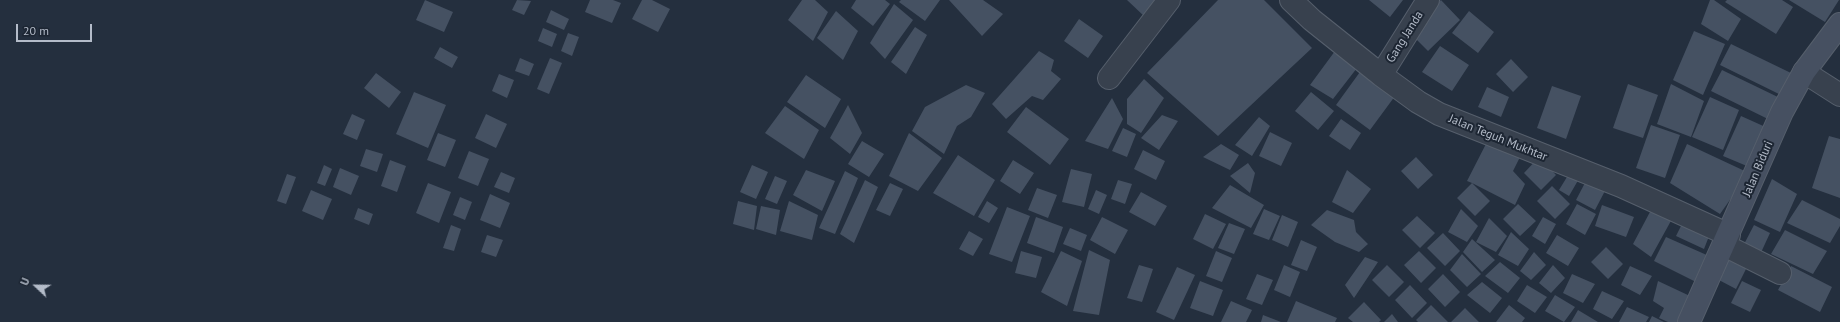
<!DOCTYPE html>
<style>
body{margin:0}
#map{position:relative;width:1840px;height:322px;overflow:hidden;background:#242f3e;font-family:"PT Sans",sans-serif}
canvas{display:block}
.north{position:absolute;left:16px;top:266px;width:40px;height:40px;-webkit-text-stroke:3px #1d2633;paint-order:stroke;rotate:292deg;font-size:11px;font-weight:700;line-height:16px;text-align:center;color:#b4bcc9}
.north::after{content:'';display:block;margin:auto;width:14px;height:18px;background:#b4bcc9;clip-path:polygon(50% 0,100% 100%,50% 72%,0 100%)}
.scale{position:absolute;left:16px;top:24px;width:76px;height:18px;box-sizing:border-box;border:2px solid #b4bcc9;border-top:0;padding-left:5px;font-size:12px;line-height:14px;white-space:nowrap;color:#b4bcc9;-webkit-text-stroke:3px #1d2633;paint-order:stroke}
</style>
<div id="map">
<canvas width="1840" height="322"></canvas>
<div class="north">U</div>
<div class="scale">20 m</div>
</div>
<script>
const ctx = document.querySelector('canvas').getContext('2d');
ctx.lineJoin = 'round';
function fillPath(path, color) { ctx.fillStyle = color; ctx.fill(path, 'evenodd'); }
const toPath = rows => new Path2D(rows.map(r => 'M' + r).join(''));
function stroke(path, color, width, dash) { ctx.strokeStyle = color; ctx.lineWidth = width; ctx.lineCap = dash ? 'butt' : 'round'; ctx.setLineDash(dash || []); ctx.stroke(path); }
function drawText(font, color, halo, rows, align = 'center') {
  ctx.font = font + ' "PT Sans",sans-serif'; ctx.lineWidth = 4; ctx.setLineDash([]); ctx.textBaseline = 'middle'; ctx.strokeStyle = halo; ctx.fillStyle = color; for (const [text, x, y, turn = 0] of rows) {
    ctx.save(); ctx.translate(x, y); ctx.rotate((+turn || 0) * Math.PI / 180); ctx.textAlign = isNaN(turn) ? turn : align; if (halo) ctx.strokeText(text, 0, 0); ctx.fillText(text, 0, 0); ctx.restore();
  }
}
const building = toPath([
 [425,0,453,12,444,32,416,20],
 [517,0,531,1,524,15,512,10],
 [590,0,613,0,621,3,612,23,585,12],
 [642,0,652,0,670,9,658,32,632,19],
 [802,0,815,0,828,12,813,41,788,20],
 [856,0,885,0,890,4,873,26,851,8],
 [901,0,940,0,925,21,899,2],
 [949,0,983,0,1003,14,982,36],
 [1127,0,1160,0,1145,17],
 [1218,0,1264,0,1312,48,1218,136,1147,73],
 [1369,0,1403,0,1390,17],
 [1441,0,1460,20,1428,51,1409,32],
 [1710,0,1714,0,1741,19,1728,41,1701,24],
 [1727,0,1782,0,1793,7,1776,34,1725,2],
 [1789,0,1839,0,1825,22],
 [894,4,913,20,885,59,870,43],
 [551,10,569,19,564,30,546,22],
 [836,11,858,31,843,60,817,38],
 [1469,11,1494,32,1478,53,1452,33],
 [1079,19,1103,36,1088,58,1064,41],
 [915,27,927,35,906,74,891,62],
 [543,28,557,34,552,47,538,41],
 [1694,31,1725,44,1703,95,1673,80],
 [568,33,579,37,572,56,561,51],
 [1731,44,1791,73,1781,95,1720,65],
 [1440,46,1469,65,1452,91,1422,72],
 [440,47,458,57,452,68,434,58],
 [1039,51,1054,60,1051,71,1061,79,1043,100,1032,96,1006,119,992,104],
 [1335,51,1357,68,1333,99,1310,85],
 [520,58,534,64,529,76,515,71],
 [550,58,562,63,549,94,537,89],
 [1511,59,1528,77,1513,92,1496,74],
 [1365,65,1398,92,1370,130,1336,105],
 [1722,70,1782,99,1772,121,1711,91],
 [376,73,401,92,389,108,364,88],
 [499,74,514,80,507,98,492,91],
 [806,75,841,99,825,128,787,102],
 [1144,79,1164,98,1141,133,1127,124,1127,99],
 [1628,84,1658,95,1643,138,1613,128],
 [1671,84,1704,101,1691,137,1657,124],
 [966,85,985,93,971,117,957,126,944,154,912,131,925,107],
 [1552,86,1581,96,1566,139,1537,128],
 [1487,87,1509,97,1501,117,1478,107],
 [414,92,446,105,428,148,396,134],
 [1311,92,1334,111,1318,130,1295,111],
 [1710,97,1739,110,1723,150,1692,137],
 [1112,98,1123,119,1108,149,1085,141],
 [848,105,862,133,850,154,830,138],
 [785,106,819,130,804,159,765,133],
 [1026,107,1069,139,1050,165,1007,132],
 [352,114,365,120,357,140,343,134],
 [486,114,507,124,496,148,475,138],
 [1162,115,1178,121,1159,150,1141,138],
 [1741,116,1770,129,1754,169,1723,156],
 [1259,117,1270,126,1252,156,1235,145],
 [1341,119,1361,133,1350,150,1329,136],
 [1651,125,1680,135,1665,178,1636,168],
 [1123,128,1136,134,1127,157,1112,151],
 [1270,132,1292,143,1281,166,1259,156],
 [438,133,456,140,445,167,427,160],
 [909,133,942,158,918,191,889,176],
 [1829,136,1840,139,1840,198,1812,188],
 [1488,140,1520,157,1513,171,1525,184,1515,205,1472,183,1490,201,1475,216,1457,198,1472,183,1467,181],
 [862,141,884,154,869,177,848,164],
 [1221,144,1239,155,1230,170,1203,157],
 [1687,144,1749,173,1720,214,1670,183],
 [366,149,383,154,377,172,360,166],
 [1143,150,1165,161,1156,180,1134,169],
 [469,151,489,159,478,186,458,178],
 [958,155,995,180,974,216,933,193],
 [1416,157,1433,175,1418,189,1401,171],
 [1539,157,1556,175,1541,190,1524,173],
 [390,160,406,166,397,192,381,186],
 [1013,160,1034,173,1020,194,1000,181],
 [1248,163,1255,173,1250,193,1230,176],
 [324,165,332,169,325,186,317,183],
 [752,165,768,172,756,199,740,192],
 [340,168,359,176,351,195,333,187],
 [1071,169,1092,174,1084,207,1062,202],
 [806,170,835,181,822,211,793,195],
 [1347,170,1371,189,1353,213,1332,202],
 [845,171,858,178,835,234,819,228],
 [501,172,515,178,509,193,494,187],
 [1570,172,1580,177,1569,196,1559,190],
 [287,174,296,177,286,204,277,201],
 [775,176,787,181,777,204,765,199],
 [1587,179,1606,189,1595,210,1576,200],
 [1772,179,1797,194,1780,232,1754,220],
 [865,180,878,187,854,243,840,234],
 [1118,180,1132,184,1125,204,1111,199],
 [428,183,451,192,439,223,416,213],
 [890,183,903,189,890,216,876,210],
 [1230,185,1264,205,1251,228,1212,208],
 [1552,186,1570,204,1555,219,1537,201],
 [1037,188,1057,195,1048,218,1028,210],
 [311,190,332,199,323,220,302,211],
 [1096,190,1107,195,1099,214,1088,209],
 [1141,192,1167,206,1155,226,1129,212],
 [490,194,510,203,500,228,480,220],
 [460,197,472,202,465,220,453,215],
 [1802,200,1840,219,1840,226,1830,243,1787,223],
 [738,201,757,206,754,230,733,224],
 [789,201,818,215,812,240,780,231],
 [987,201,998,208,989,223,978,217],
 [1518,204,1536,221,1520,236,1503,219],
 [1577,204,1596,214,1585,235,1566,224],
 [1602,205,1634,217,1626,237,1595,226],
 [761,206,780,210,776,235,756,229],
 [1007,207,1030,216,1012,262,989,254],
 [358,208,373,214,369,225,354,219],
 [1264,209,1280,216,1269,240,1253,234],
 [1461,209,1478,226,1467,242,1448,232],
 [1327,210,1354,220,1356,232,1368,244,1359,252,1335,242,1311,225],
 [1651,210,1672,219,1651,257,1633,244],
 [1205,214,1226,224,1213,249,1193,239],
 [1282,215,1298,222,1288,247,1272,240],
 [1417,216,1435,233,1420,248,1402,230],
 [1036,217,1063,227,1054,253,1027,243],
 [1102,217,1128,230,1115,254,1090,240],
 [1543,217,1556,224,1545,244,1532,236],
 [1489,218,1507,236,1496,252,1476,242],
 [1684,220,1711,231,1704,249,1676,236],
 [1229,223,1245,229,1234,254,1218,248],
 [451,225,461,229,454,251,443,248],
 [1754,225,1770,233,1758,259,1741,250],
 [1070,228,1087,235,1081,251,1063,244],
 [1785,230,1827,251,1813,274,1771,254],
 [969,231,983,239,973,256,959,249],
 [1511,232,1529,249,1518,266,1498,255],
 [1443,233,1460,251,1445,266,1427,248],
 [487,235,503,240,496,257,481,252],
 [1557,235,1579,248,1568,266,1546,253],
 [1666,237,1709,256,1698,283,1654,261],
 [1472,239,1495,260,1482,272,1463,252],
 [1301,240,1317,247,1307,271,1291,265],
 [1606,247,1623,264,1608,279,1591,262],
 [1089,250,1110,260,1099,315,1073,311],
 [1021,251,1042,257,1036,278,1015,273],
 [1061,251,1082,261,1067,306,1041,292],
 [1216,251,1232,258,1222,282,1206,276],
 [1419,251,1436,268,1421,283,1404,265],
 [1534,252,1546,265,1531,280,1520,271],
 [1462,254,1481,274,1467,287,1450,270],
 [1365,257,1378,262,1354,298,1345,285],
 [1729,257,1747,267,1736,289,1717,279],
 [1500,262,1520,278,1508,293,1485,276],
 [1139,265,1153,269,1142,302,1127,298],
 [1284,265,1300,272,1290,297,1274,290],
 [1387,265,1404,282,1389,297,1372,280],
 [1553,265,1565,278,1551,293,1539,283],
 [1630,266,1652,276,1640,295,1621,285],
 [1791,266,1832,287,1820,312,1778,290],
 [1177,267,1195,275,1174,320,1156,312],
 [1257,274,1273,280,1262,305,1246,299],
 [1443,274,1460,292,1445,307,1428,289],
 [1572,274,1595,284,1583,303,1563,293],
 [1200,281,1223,290,1213,316,1190,308],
 [1658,281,1690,296,1680,322,1668,322,1659,318,1664,308,1653,301],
 [1742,281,1761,290,1750,312,1731,303],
 [1482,282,1502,298,1490,313,1467,295],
 [1410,285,1427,303,1412,318,1395,300],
 [1527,285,1547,297,1535,313,1517,301],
 [1602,291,1624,301,1612,319,1593,309],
 [1555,295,1575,307,1564,322,1545,311],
 [1231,301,1252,310,1246,322,1221,322],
 [1296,301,1337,318,1335,322,1287,322],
 [1364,302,1381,320,1379,322,1353,322,1348,318],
 [1431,305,1448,322,1418,322,1416,320],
 [1509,305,1525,318,1522,322,1496,322],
 [1627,307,1649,317,1646,322,1619,322],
 [1465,308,1479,322,1451,322],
 [1578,310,1598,322,1571,322],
 [1392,314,1398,322,1384,322],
 [1263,315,1281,322,1261,322],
 [1652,316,1664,322,1649,322]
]);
const street = toPath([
 [1291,0,1312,20,1381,75,1418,102,1439,114,1621,186,1729,235],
 [1804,72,1840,95],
 [1381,75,1428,0],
 [1109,78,1169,0],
 [1724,245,1780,273]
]);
const secondary = toPath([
 [1689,322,1782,112,1804,72,1840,24]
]);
const streetNames = [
 ["Gang Janda",1405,37,-58],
 ["Jalan Teguh Mukhtar",1498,138,22],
 ["Jalan Biduri",1758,169,-67]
];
fillPath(building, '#455162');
stroke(street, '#565f6c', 24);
stroke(secondary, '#565f6c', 24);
stroke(street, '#38414e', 22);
stroke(secondary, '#465061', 22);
drawText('12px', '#b4bcc9', '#1d2633', streetNames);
</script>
